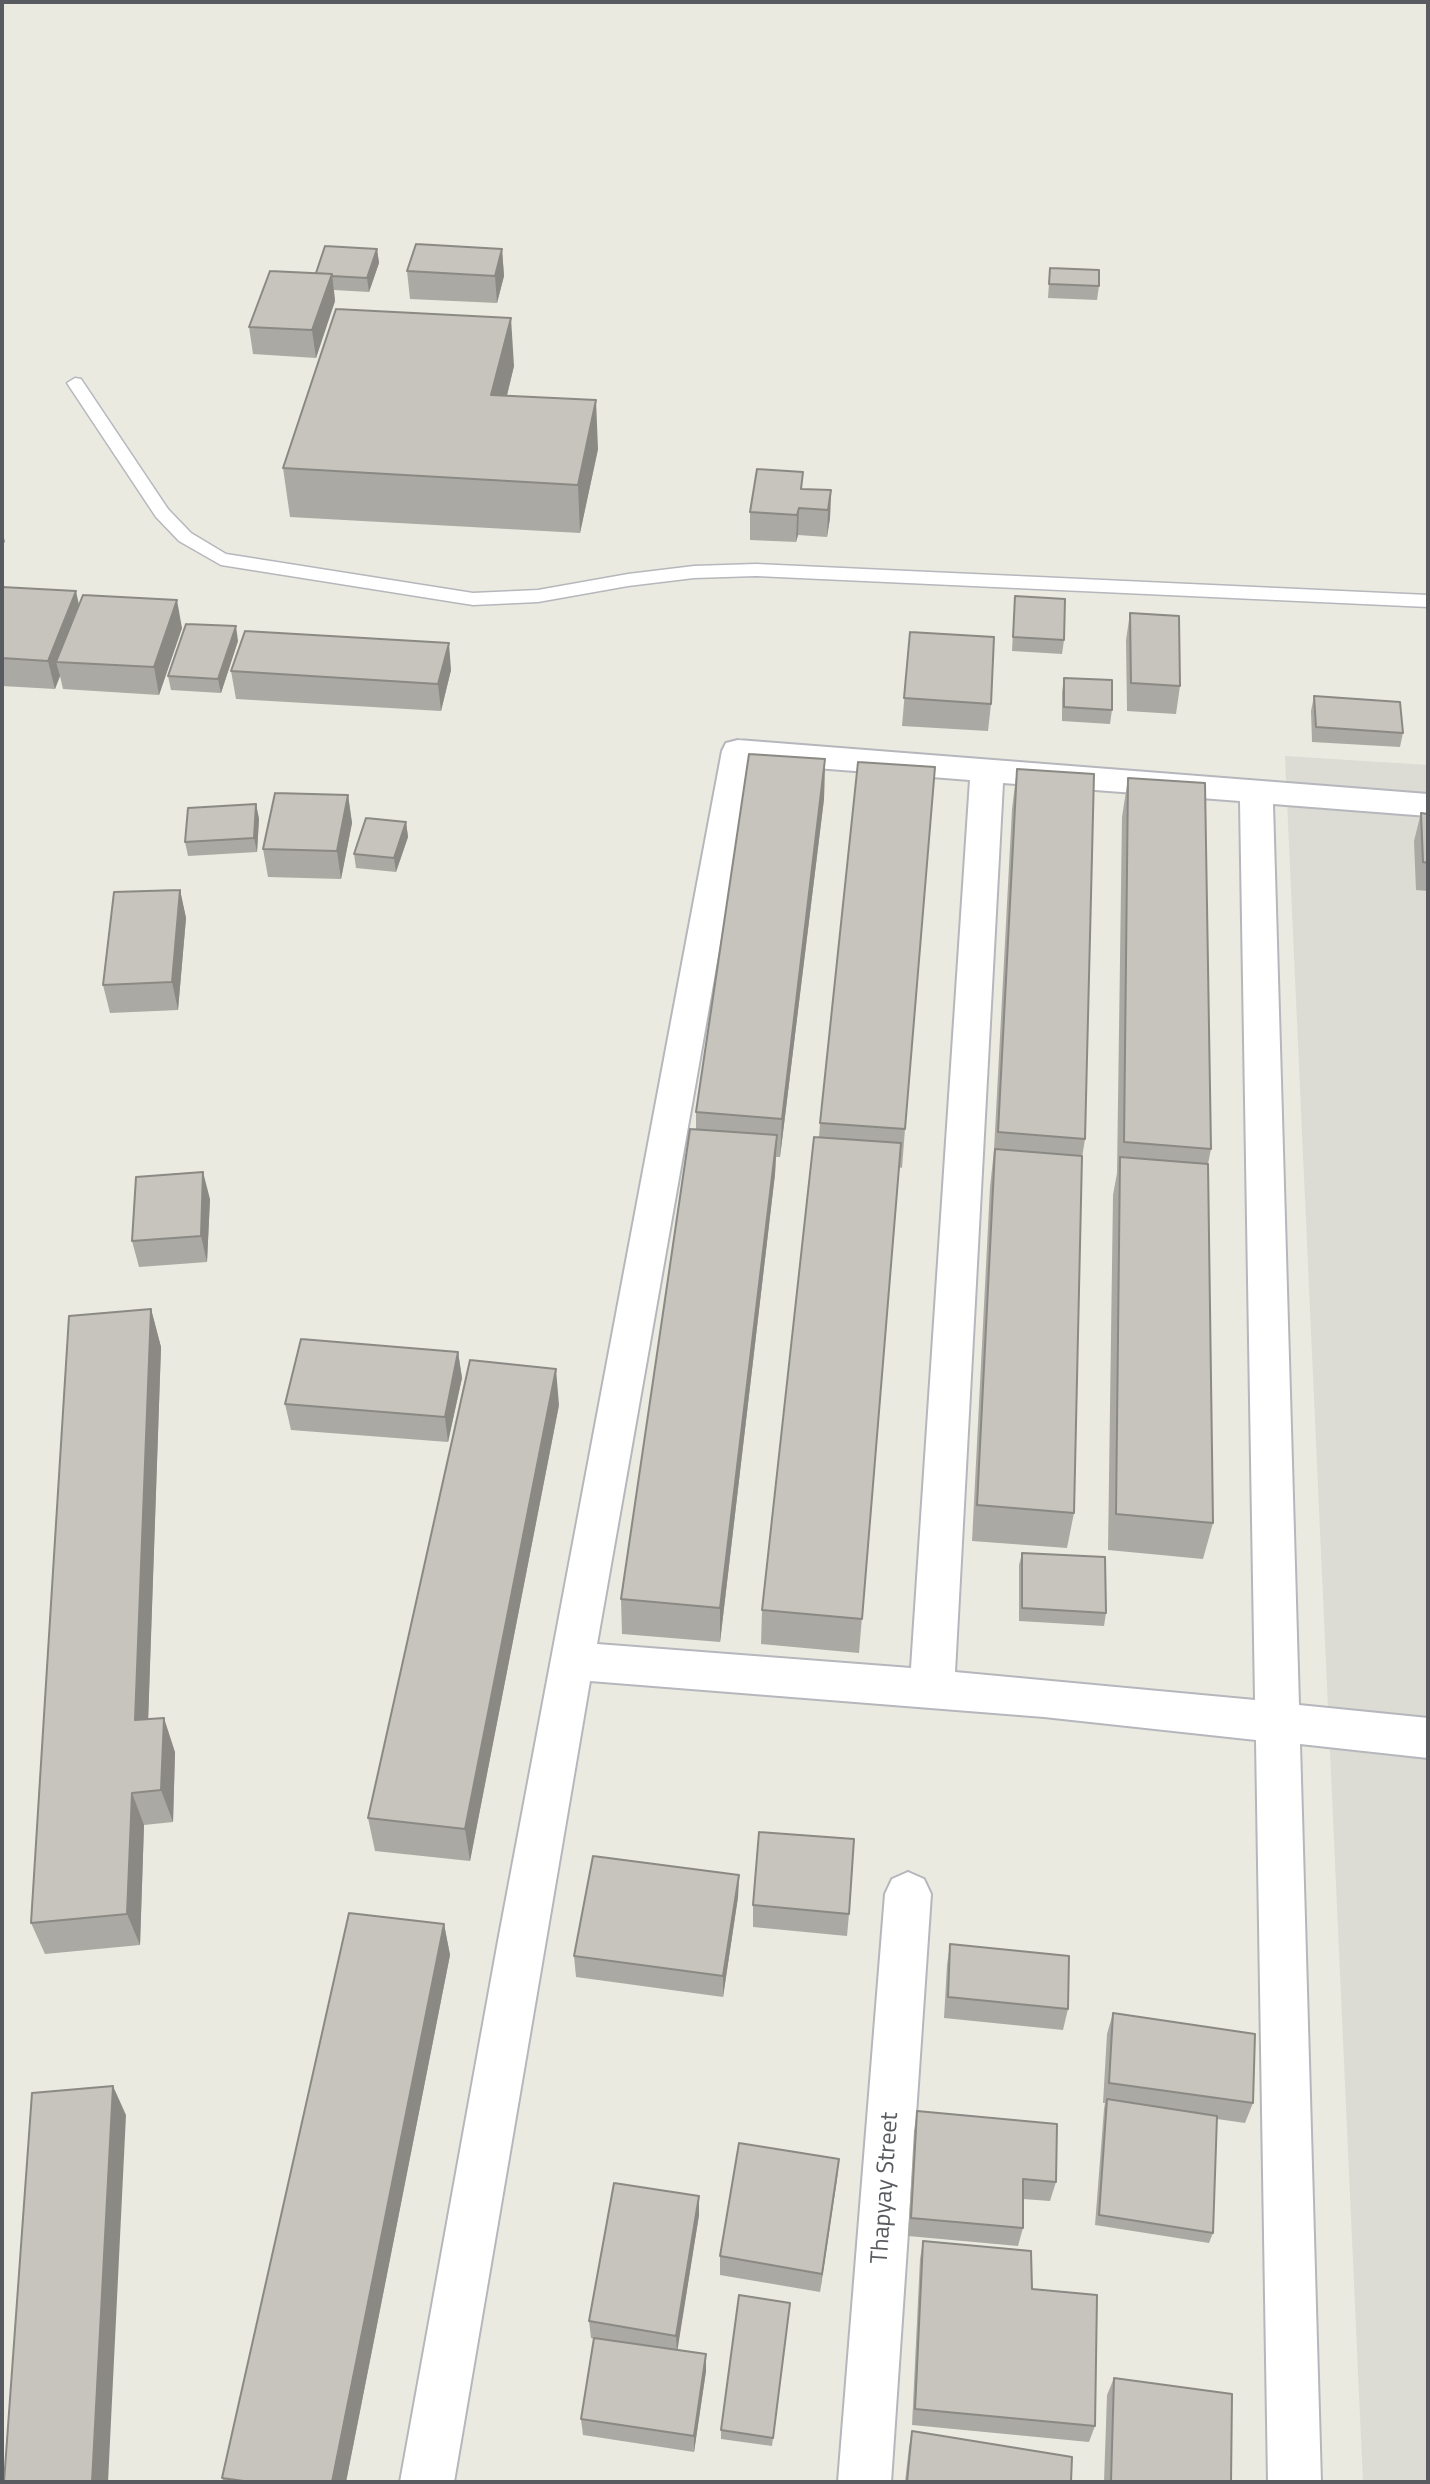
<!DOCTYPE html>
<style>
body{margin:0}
#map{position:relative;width:1430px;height:2484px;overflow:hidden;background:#ebeae0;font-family:"Titillium Web",sans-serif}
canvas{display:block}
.frame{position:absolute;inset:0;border:4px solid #585b60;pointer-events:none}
</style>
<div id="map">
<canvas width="1430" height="2484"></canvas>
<div class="frame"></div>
</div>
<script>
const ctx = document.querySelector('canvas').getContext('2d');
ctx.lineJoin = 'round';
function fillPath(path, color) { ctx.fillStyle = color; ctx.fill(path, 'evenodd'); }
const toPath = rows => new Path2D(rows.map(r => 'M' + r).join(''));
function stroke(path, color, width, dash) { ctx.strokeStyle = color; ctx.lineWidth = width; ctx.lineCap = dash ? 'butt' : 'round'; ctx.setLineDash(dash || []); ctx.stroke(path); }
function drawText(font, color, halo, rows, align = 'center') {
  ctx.font = font + ' "Titillium Web",sans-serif'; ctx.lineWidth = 7; ctx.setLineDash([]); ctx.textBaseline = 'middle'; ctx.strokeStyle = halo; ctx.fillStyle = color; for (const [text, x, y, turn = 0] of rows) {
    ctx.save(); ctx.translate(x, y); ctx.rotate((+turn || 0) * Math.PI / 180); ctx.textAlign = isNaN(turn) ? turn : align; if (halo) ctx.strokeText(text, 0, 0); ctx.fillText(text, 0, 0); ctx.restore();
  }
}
const industrial = toPath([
 [1285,756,1428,765,1428,2482,1363,2482]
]);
const service = toPath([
 [75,378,81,379,168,509,191,533,226,554,473,593,538,590,628,574,694,566,756,564,1428,595,1428,607,756,576,694,578,628,586,538,602,473,605,221,565,179,541,156,517,67,383,75,378]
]);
const minor = toPath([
 [738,740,1428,794,1428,816,1273,804,1299,1705,1428,1718,1428,1758,1300,1744,1321,2482,1268,2482,1256,1740,1044,1717,590,1681,454,2482,400,2482,498,1941,722,751,726,743,738,740],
 [752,763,970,780,911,1668,597,1644,752,763],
 [1003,783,1240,801,1255,1700,955,1672,1003,783],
 [908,1872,924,1879,931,1894,891,2482,838,2482,885,1894,892,1879,908,1872]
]);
const wall = toPath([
 [377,249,379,263,369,292,334,290,335,301,316,358,253,354,249,327,316,273],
 [502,249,504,276,497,303,410,299,407,271],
 [1050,268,1099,286,1097,300,1048,298],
 [514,366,507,396,598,449,580,533,290,517,283,468],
 [831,490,830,518,827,537,798,535,796,542,750,540,750,512],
 [2,587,182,628,159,695,63,689,60,676,55,689,2,686],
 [1015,596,1064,640,1062,654,1012,651],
 [1130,613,1180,686,1176,714,1127,711,1126,640],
 [910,632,991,704,988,731,902,726],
 [238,641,221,693,171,690,168,676],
 [451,670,441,711,236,699,231,671],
 [1064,678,1112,710,1110,724,1062,721,1062,692],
 [1314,696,1403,733,1400,747,1312,742,1311,711],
 [825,759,824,799,780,1157,776,1157,775,1174,720,1642,622,1634,621,1599,696,1130,696,1112],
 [1017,769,1085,1139,1082,1158,1074,1513,1067,1548,972,1541,990,1187,994,1150,1012,809],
 [1128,778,1211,1149,1208,1164,1213,1523,1203,1559,1108,1550,1113,1195,1117,1173,1122,817],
 [348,795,352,823,341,879,268,877,263,849],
 [256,804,259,819,257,852,188,856,185,842],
 [1421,813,1428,814,1428,891,1416,890,1414,841],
 [406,822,408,837,396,872,356,868,354,854],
 [180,890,186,918,178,1010,110,1013,103,985],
 [820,1123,905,1129,902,1168,899,1167,859,1653,761,1644,762,1610,819,1138],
 [210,1199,207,1262,139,1267,132,1241],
 [151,1309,161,1347,148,1719,175,1752,173,1822,144,1825,140,1945,45,1954,31,1923],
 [458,1352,462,1378,448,1442,291,1430,285,1404],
 [559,1405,470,1861,375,1851,368,1818],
 [1022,1553,1106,1613,1104,1626,1019,1621,1019,1565],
 [739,1875,738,1897,723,1997,576,1977,574,1956],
 [753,1905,849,1914,847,1936,753,1927],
 [444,1924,450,1955,346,2482,224,2482,222,2478],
 [950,1944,1068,2009,1063,2030,944,2018,947,1965],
 [1113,2013,1253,2103,1245,2123,1217,2119,1213,2233,1209,2243,1095,2225,1104,2109,1105,2103,1103,2103,1107,2034],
 [917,2111,1056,2182,1050,2201,1023,2199,1023,2228,1018,2246,908,2236,914,2131],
 [839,2159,820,2292,720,2275,720,2256],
 [699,2215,677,2350,706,2354,706,2371,694,2452,583,2435,581,2419,594,2339,591,2338,589,2321],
 [923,2241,1032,2289,1095,2426,1089,2442,912,2425,920,2259],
 [790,2303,772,2446,721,2439,721,2430],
 [1114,2378,1231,2482,1104,2482,1107,2395],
 [912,2431,1071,2482,905,2482,909,2447]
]);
const shadedWall = toPath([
 [377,249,379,263,369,292,367,278],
 [502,249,504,276,497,303,495,276],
 [332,274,335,301,316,358,312,330],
 [511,318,514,366,495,443,491,395],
 [596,400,598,449,580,533,578,485],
 [831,490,830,518,827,537,828,510],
 [799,508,798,535,796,542,797,515],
 [2,531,5,542,2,544],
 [76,591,82,619,56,662,60,676,55,689,48,661],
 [177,600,182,628,159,695,154,667],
 [236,626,238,641,221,693,218,679],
 [449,643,451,670,441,711,438,684],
 [825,759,824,799,780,1157,782,1119],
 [348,795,352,823,341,879,337,851],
 [256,804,259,819,257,852,254,838],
 [406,822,408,837,396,872,394,858],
 [180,890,186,918,178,1010,172,982],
 [777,1135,775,1174,720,1642,720,1608],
 [203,1172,210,1199,207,1262,201,1236],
 [151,1309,161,1347,147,1754,135,1720],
 [458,1352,462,1378,448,1442,445,1417],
 [556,1369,559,1405,470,1861,465,1829],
 [164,1718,175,1752,173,1822,161,1790],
 [132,1793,144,1825,140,1945,127,1914],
 [739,1875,738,1897,723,1997,723,1976],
 [444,1924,450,1955,346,2482,332,2482],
 [113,2086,126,2115,108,2482,92,2482],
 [839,2159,837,2179,820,2292,822,2274],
 [699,2196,699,2215,677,2353,676,2336],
 [706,2354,706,2371,694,2452,694,2436]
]);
const building = toPath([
 [416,244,502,249,495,276,407,271,416,244],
 [325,246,377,249,367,278,332,276,332,274,316,273,325,246],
 [1050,268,1099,270,1099,286,1049,284,1050,268],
 [270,271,332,274,312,330,249,327,270,271],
 [336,309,511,318,491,395,596,400,578,485,283,468,336,309],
 [757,469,803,472,801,489,831,490,828,510,799,508,797,515,750,512,757,469],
 [2,587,76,591,48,661,2,658,2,587],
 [83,595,177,600,154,667,56,662,83,595],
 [1015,596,1065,599,1064,640,1013,637,1015,596],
 [1130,613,1179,616,1180,686,1131,683,1130,613],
 [186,624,236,626,218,679,168,676,186,624],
 [245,631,449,643,438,684,231,671,245,631],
 [910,632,994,637,991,704,904,698,910,632],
 [1064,678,1112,680,1112,710,1064,707,1064,678],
 [1314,696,1400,702,1403,733,1316,727,1314,696],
 [749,754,825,759,782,1119,696,1112,749,754],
 [858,762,935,767,905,1129,820,1123,858,762],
 [1017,769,1094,774,1085,1139,998,1132,1017,769],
 [1128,778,1205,783,1211,1149,1124,1142,1128,778],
 [275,793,348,795,337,851,263,849,275,793],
 [256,804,254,838,185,842,188,808,256,804],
 [1421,813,1428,814,1428,863,1423,862,1421,813],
 [366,818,406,822,394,858,354,854,366,818],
 [180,890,172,982,103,985,114,892,180,890],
 [690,1129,777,1135,720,1608,621,1599,690,1129],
 [814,1137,901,1143,862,1619,762,1610,814,1137],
 [995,1149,1082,1156,1074,1513,977,1505,995,1149],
 [1120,1157,1208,1164,1213,1523,1116,1514,1120,1157],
 [203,1172,201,1236,132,1241,136,1177,203,1172],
 [151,1309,135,1720,164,1718,161,1790,132,1793,127,1914,31,1923,69,1316,151,1309],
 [301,1339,458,1352,445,1417,285,1404,301,1339],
 [470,1360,556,1369,465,1829,368,1818,470,1360],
 [1022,1553,1105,1557,1106,1613,1022,1608,1022,1553],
 [759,1832,854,1839,849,1914,753,1905,759,1832],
 [593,1856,739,1875,723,1976,574,1956,593,1856],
 [349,1913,444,1924,332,2482,251,2482,222,2478,349,1913],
 [950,1944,1069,1956,1068,2009,948,1997,950,1944],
 [1113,2013,1255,2034,1253,2103,1109,2083,1113,2013],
 [113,2086,92,2482,4,2482,32,2093,113,2086],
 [1107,2099,1217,2116,1213,2233,1099,2215,1107,2099],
 [917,2111,1057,2124,1056,2182,1023,2179,1023,2228,911,2218,917,2111],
 [739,2143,839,2159,822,2274,720,2256,739,2143],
 [614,2183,699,2196,676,2336,589,2321,614,2183],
 [923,2241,1031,2251,1032,2289,1097,2295,1095,2426,915,2409,923,2241],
 [739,2295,790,2303,773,2438,721,2430,739,2295],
 [594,2338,706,2354,694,2436,581,2419,594,2338],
 [1114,2378,1232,2394,1231,2482,1111,2482,1114,2378],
 [912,2431,1072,2457,1071,2482,907,2482,912,2431]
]);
const nearStreetnames = [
 ["Thapyay Street",886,2188,-86]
];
fillPath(industrial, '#dcdbd4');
stroke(service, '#b5b7bc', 3);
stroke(minor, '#b5b7bc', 4);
fillPath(service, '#fff');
fillPath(minor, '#fff');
fillPath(wall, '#aaa9a3');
fillPath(shadedWall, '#8b8984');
fillPath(building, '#c6c4bd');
stroke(building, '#8b8984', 2);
drawText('24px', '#585b60', '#fff', nearStreetnames);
</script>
